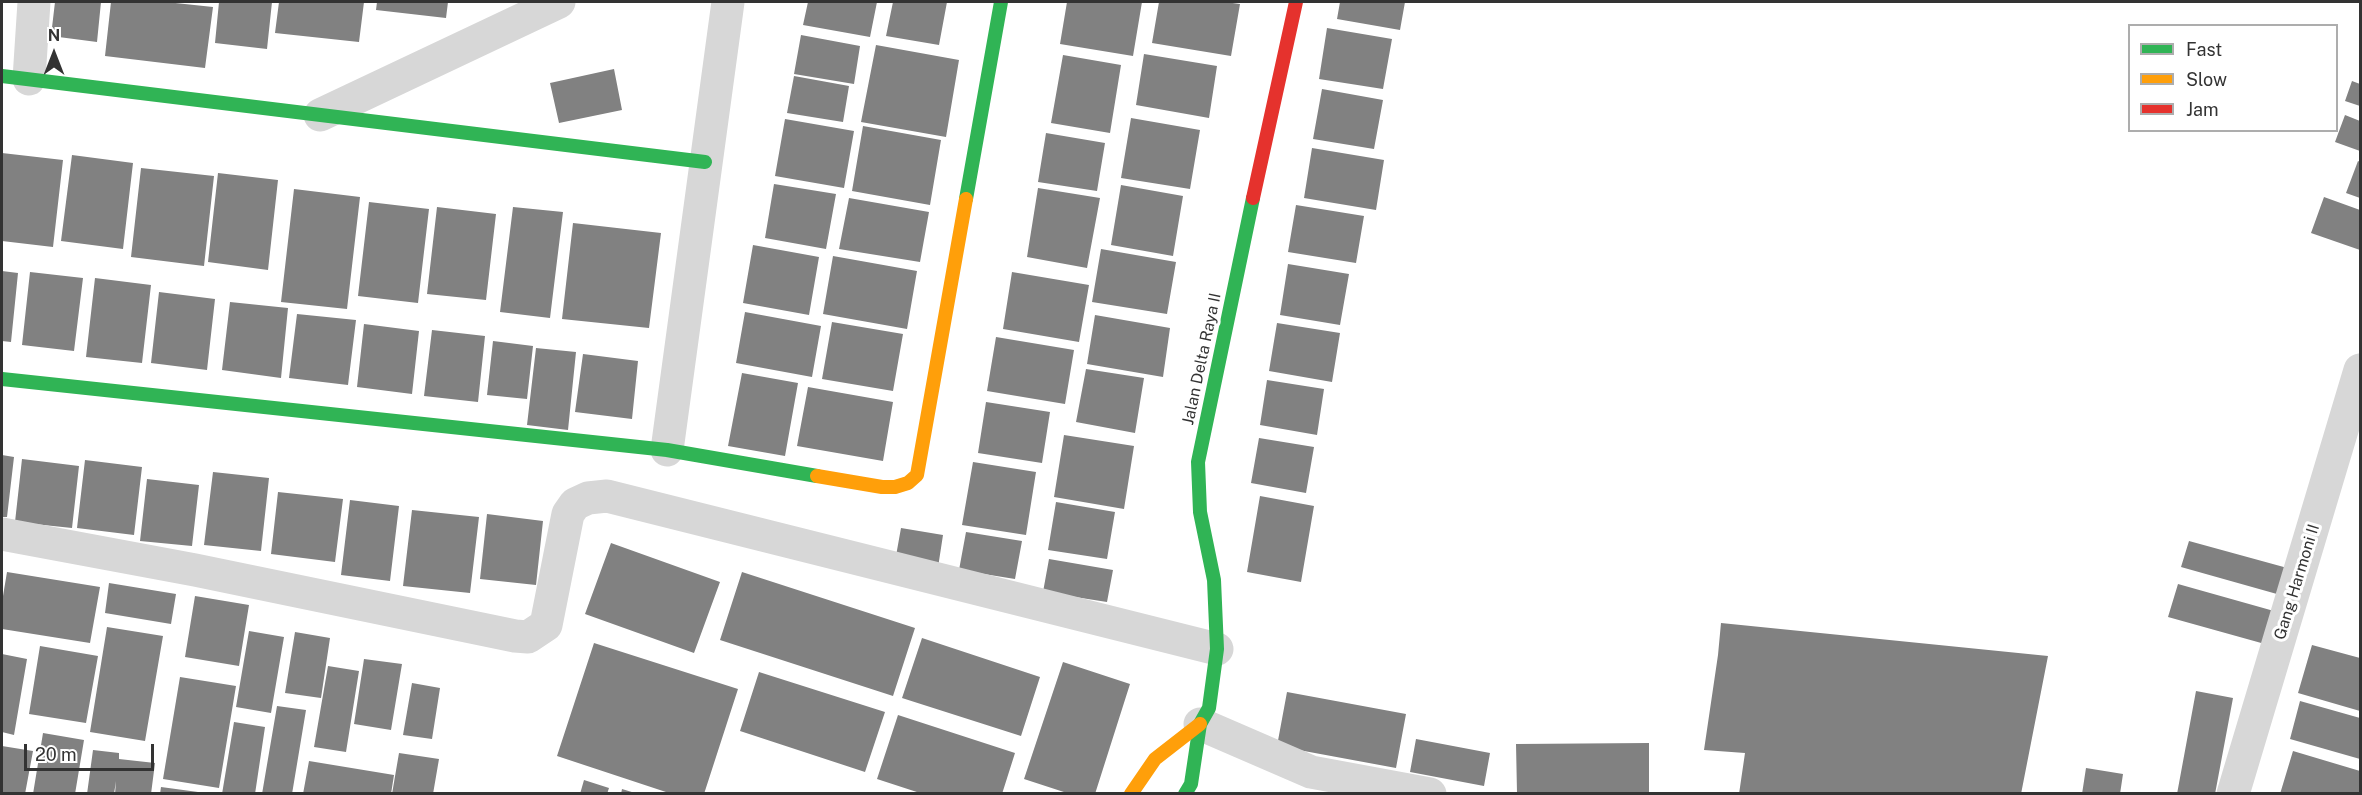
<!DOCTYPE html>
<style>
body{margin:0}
#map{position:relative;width:2362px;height:795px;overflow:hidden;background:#fff;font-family:"Public Sans",sans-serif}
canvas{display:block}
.frame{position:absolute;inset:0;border:3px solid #333;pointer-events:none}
.legend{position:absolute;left:2128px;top:24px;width:210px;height:108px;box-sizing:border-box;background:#fff;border:2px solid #adadad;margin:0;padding:8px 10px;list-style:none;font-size:18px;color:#333}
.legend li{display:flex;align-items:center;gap:12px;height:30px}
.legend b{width:30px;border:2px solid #adadad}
.north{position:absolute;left:24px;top:24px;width:60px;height:60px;-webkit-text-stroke:4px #fff;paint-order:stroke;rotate:0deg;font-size:16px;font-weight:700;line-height:24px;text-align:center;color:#333}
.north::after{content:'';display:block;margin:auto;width:21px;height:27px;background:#333;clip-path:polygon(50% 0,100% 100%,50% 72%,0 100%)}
.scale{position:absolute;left:24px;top:744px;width:130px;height:27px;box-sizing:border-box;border:3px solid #333;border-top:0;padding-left:8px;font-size:18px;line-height:21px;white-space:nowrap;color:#333;-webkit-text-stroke:4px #fff;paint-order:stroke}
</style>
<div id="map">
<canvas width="2362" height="795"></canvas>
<div class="frame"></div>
<ul class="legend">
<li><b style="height:8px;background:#30b455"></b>Fast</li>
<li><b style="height:8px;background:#ff9f0a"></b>Slow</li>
<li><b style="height:8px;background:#e5322d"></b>Jam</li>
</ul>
<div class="north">N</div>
<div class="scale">20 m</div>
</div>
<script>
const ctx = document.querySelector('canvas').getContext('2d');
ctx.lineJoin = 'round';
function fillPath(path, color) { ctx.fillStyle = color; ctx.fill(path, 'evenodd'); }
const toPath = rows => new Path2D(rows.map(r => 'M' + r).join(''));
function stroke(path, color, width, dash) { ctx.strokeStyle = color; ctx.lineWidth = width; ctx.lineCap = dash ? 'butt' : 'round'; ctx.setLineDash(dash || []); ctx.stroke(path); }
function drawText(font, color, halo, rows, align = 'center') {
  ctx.font = font + ' "Public Sans",sans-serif'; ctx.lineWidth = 6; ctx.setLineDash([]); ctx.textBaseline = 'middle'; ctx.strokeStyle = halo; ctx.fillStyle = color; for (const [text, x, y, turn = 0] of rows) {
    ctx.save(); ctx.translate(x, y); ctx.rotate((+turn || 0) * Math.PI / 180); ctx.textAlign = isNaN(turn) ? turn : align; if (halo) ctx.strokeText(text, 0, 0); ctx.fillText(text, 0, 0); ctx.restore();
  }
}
const building = toPath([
 [55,2,101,2,97,42,51,36],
 [111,2,166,2,213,7,205,68,105,56],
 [219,2,272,2,267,49,215,43],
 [279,2,364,2,359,42,275,33],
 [377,2,448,2,446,18,376,10],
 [808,2,877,2,870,37,803,25],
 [893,2,947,2,939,45,886,36],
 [1067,2,1142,2,1133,56,1060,44],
 [1159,2,1225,2,1240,4,1231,56,1152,43],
 [1340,2,1405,2,1400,30,1337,19],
 [1327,28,1392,39,1383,89,1319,79],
 [801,35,860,46,854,84,794,74],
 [876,45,959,60,946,137,861,122],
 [1144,54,1217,66,1209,118,1136,105],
 [1063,55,1121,65,1110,133,1051,123],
 [614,69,622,110,559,123,550,83],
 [794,76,849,86,843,122,787,113],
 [2352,81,2360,84,2360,106,2345,101],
 [1322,89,1383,100,1374,149,1313,139],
 [2345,115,2360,121,2360,151,2335,142],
 [1131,118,1200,130,1190,189,1121,178],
 [785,119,854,131,844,188,775,176],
 [863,126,941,140,930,205,852,191],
 [1046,133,1105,143,1097,191,1038,182],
 [1312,148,1384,160,1376,210,1304,198],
 [2,153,63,160,53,247,2,241],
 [72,155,133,163,123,249,61,241],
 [2358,161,2360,162,2360,198,2346,193],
 [141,168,214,176,204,266,131,257],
 [218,173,278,180,268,270,208,262],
 [774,184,836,194,826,249,765,238],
 [1121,185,1183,196,1173,256,1111,245],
 [1038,188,1100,198,1087,268,1027,257],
 [294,189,360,197,347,309,281,302],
 [2324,197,2360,210,2360,250,2311,233],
 [849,198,929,212,920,262,839,249],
 [369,202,429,209,418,303,358,296],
 [1296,205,1364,216,1356,263,1288,252],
 [437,207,496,214,486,300,427,294],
 [513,207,563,212,550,318,500,312],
 [573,223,661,233,649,328,562,319],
 [753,245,819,257,809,315,743,303],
 [1101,249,1176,262,1167,314,1092,302],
 [833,256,917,271,907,329,823,314],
 [1288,264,1349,274,1340,325,1280,315],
 [2,271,18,273,11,342,2,341],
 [30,272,83,278,74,351,22,345],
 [1012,272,1089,285,1079,342,1003,329],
 [95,278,151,285,142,363,86,357],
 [159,292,215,299,207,370,151,363],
 [230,302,288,308,281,378,222,370],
 [745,312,821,326,812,377,736,363],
 [297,314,356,320,348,385,289,378],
 [1095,315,1170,328,1163,377,1087,364],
 [832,322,903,334,893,391,822,379],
 [1277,323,1340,333,1332,382,1269,371],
 [364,324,419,331,412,394,357,387],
 [432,330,485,336,478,402,424,396],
 [996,337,1074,350,1065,404,987,391],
 [493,341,533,346,527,399,487,395],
 [536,348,576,352,568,430,527,425],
 [583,354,638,361,632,419,575,412],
 [1086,369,1144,378,1135,433,1076,422],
 [742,373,798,383,785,456,728,446],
 [1267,380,1324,389,1317,435,1260,425],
 [808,387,893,402,883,461,797,446],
 [986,402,1050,412,1042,463,978,453],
 [1064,435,1134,446,1124,509,1054,497],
 [1259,438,1314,447,1306,493,1251,483],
 [2,455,14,457,7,517,2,517],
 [22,459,79,466,72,528,15,522],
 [85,460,142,467,134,535,77,528],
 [973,462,1036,472,1026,535,962,525],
 [213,472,269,478,261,551,204,545],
 [147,479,199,485,192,546,140,541],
 [278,492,343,499,335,562,271,554],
 [1260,496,1314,506,1301,582,1247,572],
 [350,500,399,506,390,581,341,575],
 [1056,502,1115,512,1107,559,1048,550],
 [412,510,479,517,470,593,403,586],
 [487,514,543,521,536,585,480,579],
 [901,528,943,535,937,574,894,567],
 [966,532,1022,541,1015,579,959,570],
 [2189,541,2291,569,2284,596,2181,567],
 [611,543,720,582,694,653,585,614],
 [1049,559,1113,570,1107,602,1043,592],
 [7,572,100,587,90,643,2,629,2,602],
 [742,572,915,628,893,696,720,640],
 [109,583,176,594,171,624,105,613],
 [2178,584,2281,613,2272,646,2168,617],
 [195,596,249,605,239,666,185,657],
 [1721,623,2048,656,2021,794,1739,794,1745,753,1704,750,1718,655],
 [107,627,163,636,145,741,90,732],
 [249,631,284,637,271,713,236,707],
 [295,632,330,638,321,698,285,693],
 [922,638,1040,677,1021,736,902,698],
 [594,643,738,689,704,794,672,794,557,756],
 [2312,645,2360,658,2360,711,2298,693],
 [40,646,98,656,86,723,29,714],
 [2,654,27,659,14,735,2,732],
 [364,659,402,664,391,730,354,724],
 [1063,662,1130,684,1095,794,1070,794,1024,779],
 [328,666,359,671,346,752,314,747],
 [759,672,885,712,865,772,740,731],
 [180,677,236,686,219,788,163,779],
 [412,683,440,688,432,739,403,735],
 [2196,691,2233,698,2215,794,2177,794],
 [1287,692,1406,714,1396,768,1277,746],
 [2300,701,2360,718,2360,759,2290,739],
 [277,706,306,710,292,794,262,794],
 [898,715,1015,753,1002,794,923,794,877,779],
 [234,722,265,727,255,794,222,794],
 [43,733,84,740,75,794,33,794],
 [1416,739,1490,753,1484,786,1410,772],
 [1649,743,1649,793,1517,793,1516,744],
 [2,746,33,751,25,794,2,794],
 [93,750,119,753,119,759,155,763,151,794,115,794,116,781,114,794,87,794],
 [2293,751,2360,771,2360,794,2280,794],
 [399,753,439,759,433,794,392,794],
 [309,761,394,775,391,794,303,794],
 [2086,768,2123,774,2120,794,2082,794],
 [584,780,609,788,607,794,580,794],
 [161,787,198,792,198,794,160,794],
 [622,789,635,793,635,794,621,794]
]);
const street = toPath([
 [29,79,34,2],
 [320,115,559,2],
 [667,450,728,2],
 [2,534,195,570,515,636,528,637,546,625,568,514,575,504,588,498,607,496,1217,649],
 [1200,724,1311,772,1430,794],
 [2233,794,2360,370]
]);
const fast = toPath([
 [2,76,705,162],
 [966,199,1001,2],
 [2,379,667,450,817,476],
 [1185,794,1191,784,1200,724,1209,708,1217,649,1214,580,1200,512,1198,462,1253,198]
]);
const slow = toPath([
 [817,476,882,487,895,487,908,483,917,475,966,199],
 [1131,794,1155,759,1200,724]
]);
const jam = toPath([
 [1253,198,1296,2]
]);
const streetNames = [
 ["Jalan Delta Raya II",1202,359,-78],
 ["Gang Harmoni II",2297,582,-73]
];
fillPath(building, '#818181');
stroke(street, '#d7d7d7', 33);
stroke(fast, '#30b455', 14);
stroke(slow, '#ff9f0a', 14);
stroke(jam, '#e5322d', 14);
drawText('16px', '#333', '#fff', streetNames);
</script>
